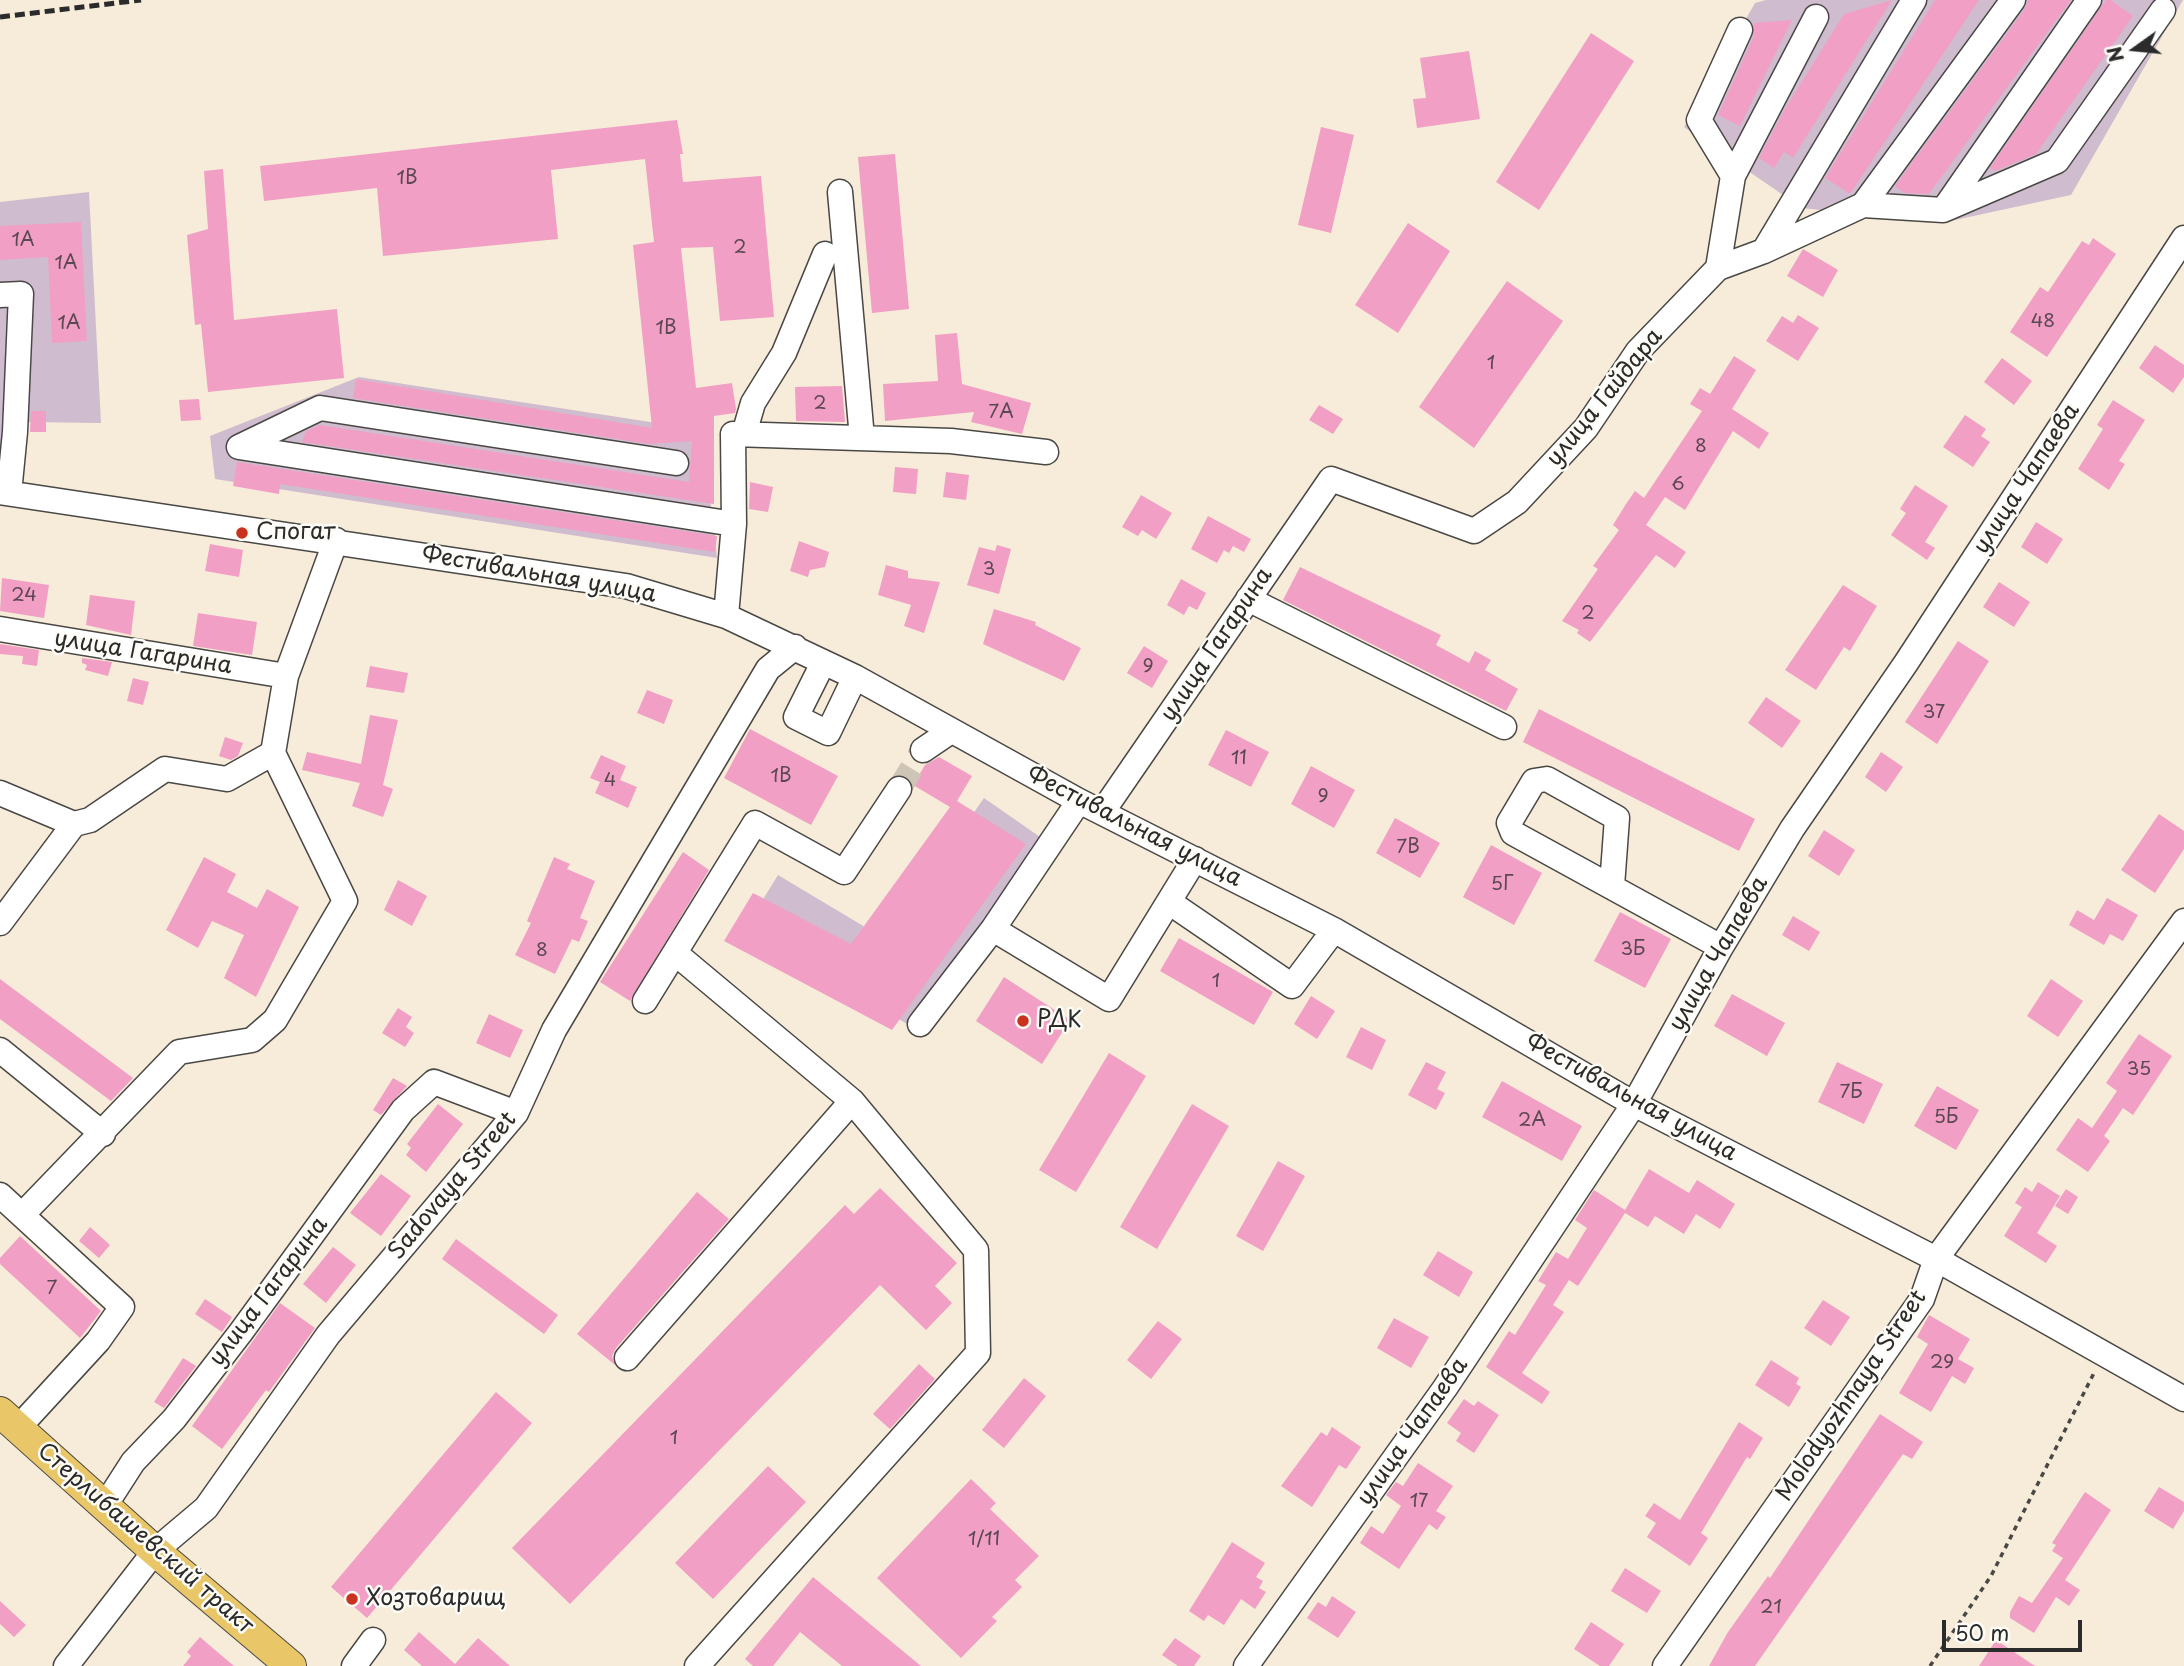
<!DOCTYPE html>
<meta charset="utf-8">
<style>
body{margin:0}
#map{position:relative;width:2184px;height:1666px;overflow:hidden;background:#f7ecd9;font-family:"Playpen Sans",sans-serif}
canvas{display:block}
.north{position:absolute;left:2100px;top:14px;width:70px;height:70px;-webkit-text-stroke:5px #fdfcf7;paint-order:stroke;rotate:255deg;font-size:19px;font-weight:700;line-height:28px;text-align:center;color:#2b2b2b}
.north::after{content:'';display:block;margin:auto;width:24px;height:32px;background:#2b2b2b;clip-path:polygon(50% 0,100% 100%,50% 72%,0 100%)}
.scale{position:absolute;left:1942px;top:1620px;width:140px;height:32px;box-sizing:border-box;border:4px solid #2b2b2b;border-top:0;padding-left:9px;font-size:21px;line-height:24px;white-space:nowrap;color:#2b2b2b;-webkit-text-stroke:5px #fdfcf7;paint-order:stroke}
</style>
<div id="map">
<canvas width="2184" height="1666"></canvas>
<div class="north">N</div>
<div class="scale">50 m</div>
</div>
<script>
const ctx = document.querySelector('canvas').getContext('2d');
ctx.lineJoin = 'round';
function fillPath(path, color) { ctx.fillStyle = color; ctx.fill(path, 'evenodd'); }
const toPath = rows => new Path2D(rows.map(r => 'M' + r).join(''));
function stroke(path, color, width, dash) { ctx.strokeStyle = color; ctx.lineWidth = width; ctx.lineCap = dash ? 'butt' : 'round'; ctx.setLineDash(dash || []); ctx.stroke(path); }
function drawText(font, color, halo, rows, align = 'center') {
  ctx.font = font + ' "Playpen Sans",sans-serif'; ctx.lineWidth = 5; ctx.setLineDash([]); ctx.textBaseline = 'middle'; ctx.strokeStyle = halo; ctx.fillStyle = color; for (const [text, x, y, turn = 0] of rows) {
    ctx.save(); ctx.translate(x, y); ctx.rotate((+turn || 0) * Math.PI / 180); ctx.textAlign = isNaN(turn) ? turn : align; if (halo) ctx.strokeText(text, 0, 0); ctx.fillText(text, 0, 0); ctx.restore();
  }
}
const industrial = toPath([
 [1766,0,2183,0,2071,195,1941,223,1802,208,1684,127,1755,3],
 [89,192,101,423,27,422,0,450,0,202],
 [359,377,702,430,717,558,215,479,210,436],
 [984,798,1043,839,912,1027,746,927,778,875,885,939]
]);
const building = toPath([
 [1892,0,1793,158,1784,152,1774,168,1759,158,1785,109,1844,14],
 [1935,0,1979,0,1850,194,1825,178],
 [2028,0,2071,0,1929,194,1904,193,1895,186,2025,9],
 [2106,0,2111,0,2133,16,2036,154,1995,171,1990,168],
 [1792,20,1740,126,1718,115,1754,36,1754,23],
 [1591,33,1634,61,1539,210,1496,182],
 [1469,51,1480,119,1417,128,1413,99,1426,98,1420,58],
 [677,120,683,154,680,154,683,182,761,176,774,317,720,321,713,247,681,248,696,388,732,383,736,409,735,413,714,416,714,504,302,442,306,431,320,425,689,482,692,441,649,444,353,398,356,379,652,428,633,245,654,242,645,159,551,170,558,239,383,256,377,188,264,201,260,166],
 [1321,127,1354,135,1331,233,1298,225],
 [895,154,909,309,872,313,858,157],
 [223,169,234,320,337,309,344,378,208,392,201,324,195,325,187,235,208,229,204,171],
 [81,222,87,341,52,343,48,257,0,260,0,226],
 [1408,223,1450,251,1398,333,1355,305],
 [2093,238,2116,254,2047,357,2010,332,2040,287,2048,292,2082,241,2089,245],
 [1803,249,1838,270,1823,297,1787,276],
 [1507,281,1563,321,1474,448,1419,407],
 [1798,315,1819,328,1798,361,1766,341,1782,316,1793,323],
 [957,333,962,384,1031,403,1022,434,971,422,974,412,885,421,883,384,938,381,935,335],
 [2155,345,2184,365,2184,377,2173,393,2139,368],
 [1734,356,1756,370,1732,409,1769,433,1759,449,1733,431,1685,510,1665,497,1646,525,1686,552,1675,568,1656,555,1590,642,1577,633,1579,630,1562,621,1598,569,1593,566,1619,530,1613,525,1626,504,1635,491,1644,498,1702,411,1690,404,1700,388,1710,394],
 [2002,358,2032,381,2014,405,1984,382],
 [842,386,845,422,796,421,795,387],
 [199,399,201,420,181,421,179,400],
 [2113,400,2145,420,2119,461,2125,464,2109,490,2078,469,2103,429,2097,425],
 [1319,405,1343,419,1333,434,1309,420],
 [31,411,46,411,46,432,30,432],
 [1965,415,1986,429,1981,436,1990,442,1973,467,1943,447],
 [237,462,717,536,715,552,280,484,279,494,233,486],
 [895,467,918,469,916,494,893,492],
 [946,472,969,475,966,500,943,497],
 [750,482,773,487,768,512,749,509],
 [1915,485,1948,506,1925,542,1935,548,1927,560,1891,535,1906,513,1900,509],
 [1141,495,1172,513,1156,539,1142,530,1138,536,1122,527],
 [1208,516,1251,539,1244,552,1233,546,1229,553,1224,550,1217,563,1191,549],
 [2036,522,2063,539,2047,564,2021,547],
 [799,541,829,552,825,567,810,570,808,577,790,571],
 [210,544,243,550,239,577,205,571],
 [997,545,1011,549,999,594,967,585,979,547,995,551],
 [886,565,908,571,908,578,940,582,924,633,904,626,911,605,878,595],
 [1300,567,1441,635,1436,645,1469,663,1475,651,1491,660,1485,670,1518,689,1506,711,1283,600],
 [2,578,49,585,44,618,0,611],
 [1181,579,1206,593,1197,610,1189,606,1184,615,1167,605],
 [1999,582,2030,602,2014,627,1983,607],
 [1843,585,1877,606,1850,651,1844,647,1816,690,1785,670],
 [90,595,135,601,131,635,86,625],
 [994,609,1036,622,1035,625,1081,648,1064,681,983,644],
 [198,613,257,622,252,655,193,646],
 [1958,641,1989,661,1937,744,1905,722],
 [0,644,39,650,37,666,22,664,23,656,0,654],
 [1144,646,1168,661,1152,688,1127,673],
 [82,658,112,662,108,676,85,670,87,665,82,663],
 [370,666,408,673,404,693,366,687],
 [133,678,149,682,143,705,127,701],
 [647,690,673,700,664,724,637,713],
 [1766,697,1801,721,1782,748,1748,723],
 [1539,709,1755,819,1739,851,1523,742],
 [370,715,398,720,383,785,393,789,383,817,352,806,360,783,302,770,307,752,361,764],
 [750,729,838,776,811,825,724,778],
 [1226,730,1269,752,1251,787,1208,765],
 [225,737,243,743,238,756,231,760,219,756],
 [1881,752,1903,767,1886,792,1865,777],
 [601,755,626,766,620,780,637,787,628,808,595,793,600,782,590,778],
 [939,757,972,776,957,801,1026,844,892,1030,724,941,753,893,851,944,950,807,913,785,925,765],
 [1311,766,1355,790,1334,828,1291,804],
 [2159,814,2184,831,2184,849,2155,893,2121,870],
 [1395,818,1440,843,1420,878,1376,853],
 [1824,830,1855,850,1839,876,1808,856],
 [1491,845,1542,873,1514,925,1463,897],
 [683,852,709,870,630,1001,600,982],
 [204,857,236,874,227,892,257,908,267,889,299,907,256,997,224,978,244,935,212,921,198,948,166,930],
 [554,857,570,864,567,869,595,881,580,918,588,921,579,942,572,939,555,974,515,955,531,923,527,921],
 [398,880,427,896,412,926,384,910],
 [2107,898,2138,915,2123,941,2110,934,2104,945,2069,925,2077,910,2094,920],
 [1620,912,1671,939,1645,988,1594,961],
 [1793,916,1820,932,1809,951,1782,935],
 [1179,938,1273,992,1254,1025,1160,971],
 [1004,977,1070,1020,1042,1064,976,1021],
 [0,979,133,1078,111,1101,0,1019],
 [2051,979,2083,1001,2058,1037,2027,1016],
 [1732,994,1785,1023,1767,1056,1714,1026],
 [1311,996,1335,1011,1317,1039,1294,1024],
 [398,1008,412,1017,406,1027,414,1033,405,1047,382,1033],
 [489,1014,523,1030,510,1058,476,1043],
 [1361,1027,1386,1040,1372,1070,1346,1057],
 [2139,1034,2172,1056,2133,1115,2123,1108,2104,1136,2110,1141,2088,1172,2056,1150,2078,1118,2092,1128,2117,1091,2106,1083],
 [1109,1053,1146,1076,1076,1192,1039,1170],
 [1426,1062,1446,1072,1437,1089,1445,1093,1436,1110,1408,1095],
 [1837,1062,1883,1084,1864,1124,1818,1102],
 [393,1078,407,1086,381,1115,373,1110],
 [1502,1081,1582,1126,1562,1161,1482,1117],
 [1937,1086,1979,1110,1956,1150,1914,1126],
 [438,1104,463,1124,426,1172,406,1155,411,1148,407,1144],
 [1192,1104,1229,1126,1157,1249,1120,1227],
 [1278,1161,1305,1176,1263,1251,1236,1236],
 [1649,1169,1689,1193,1697,1180,1735,1204,1720,1229,1696,1214,1684,1234,1655,1216,1648,1227,1625,1213,1578,1286,1569,1280,1553,1305,1564,1312,1522,1373,1550,1392,1542,1404,1486,1367,1509,1331,1515,1335,1546,1285,1538,1281,1556,1252,1568,1259,1587,1228,1575,1220,1594,1190,1625,1210],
 [381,1174,411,1196,381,1236,350,1213],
 [2038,1182,2060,1196,2037,1233,2057,1246,2046,1263,2004,1236,2022,1207,2015,1203,2025,1187,2032,1192],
 [880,1188,957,1263,935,1286,952,1303,926,1330,880,1285,570,1604,512,1548,845,1205,854,1214],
 [2066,1189,2078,1197,2068,1214,2055,1206],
 [697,1192,729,1219,616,1348,612,1356,615,1365,577,1334],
 [90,1227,110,1245,99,1258,79,1241],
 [20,1236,101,1311,80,1338,0,1264,0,1258],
 [456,1239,558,1315,544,1334,442,1259],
 [333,1247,356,1265,326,1303,303,1284],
 [1438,1251,1473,1272,1459,1297,1423,1275],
 [205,1299,232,1317,222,1332,195,1314],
 [1823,1300,1850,1317,1831,1346,1804,1328],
 [280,1303,315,1328,269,1392,266,1390,222,1449,192,1426],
 [1929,1315,1970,1339,1958,1359,1974,1368,1965,1384,1952,1376,1931,1412,1899,1393,1928,1344,1917,1337],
 [1394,1318,1429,1337,1411,1368,1377,1348],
 [1158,1321,1182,1339,1151,1379,1127,1360],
 [183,1358,196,1366,164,1408,154,1402],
 [1771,1360,1799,1378,1796,1384,1801,1387,1789,1407,1755,1385],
 [919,1364,935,1379,890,1429,873,1414],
 [1024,1378,1046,1396,1004,1448,982,1430],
 [496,1392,532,1423,367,1618,331,1587],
 [1464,1399,1474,1406,1478,1401,1499,1415,1474,1453,1456,1441,1461,1433,1447,1423],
 [1880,1414,1923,1442,1912,1459,1903,1454,1755,1666,1709,1666,1728,1632,1768,1576,1770,1578],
 [1739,1422,1763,1438,1750,1459,1747,1457,1701,1533,1708,1538,1690,1566,1647,1537,1656,1523,1645,1516,1654,1503,1680,1520],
 [1332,1427,1361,1447,1346,1469,1339,1465,1312,1507,1281,1486,1321,1432,1327,1436],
 [1418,1463,1453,1486,1436,1511,1446,1517,1437,1530,1429,1524,1399,1569,1360,1543,1371,1526,1383,1534,1401,1506,1386,1495,1396,1482,1403,1486],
 [768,1466,806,1502,713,1599,675,1563],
 [971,1479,996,1503,990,1509,1039,1556,1015,1580,1022,1587,992,1617,997,1621,961,1658,877,1578],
 [2159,1487,2184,1502,2184,1511,2173,1529,2144,1511],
 [2085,1492,2111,1510,2065,1580,2080,1590,2069,1606,2056,1597,2034,1633,2010,1618,2010,1612,2019,1596,2032,1603,2063,1558,2052,1551,2056,1545,2052,1543],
 [1232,1542,1265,1563,1256,1577,1263,1581,1259,1588,1266,1592,1255,1609,1241,1599,1224,1625,1208,1615,1204,1621,1189,1611],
 [1625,1568,1661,1591,1647,1613,1611,1591],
 [813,1577,921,1666,842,1666,800,1632,773,1666,753,1666,745,1659],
 [1332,1596,1356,1612,1338,1638,1307,1618,1318,1602,1326,1607],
 [0,1601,26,1625,14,1637,0,1624],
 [1591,1622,1624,1644,1609,1666,1600,1666,1574,1649],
 [419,1632,455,1664,478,1638,510,1666,422,1666,404,1650],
 [200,1637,215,1650,234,1666,183,1666,191,1656,187,1652],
 [1175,1638,1201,1656,1194,1666,1178,1666,1162,1655],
 [1996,1640,2035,1666,1979,1666]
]);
const minorTunnel = toPath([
 [899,789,923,750]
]);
const path = toPath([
 [1930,1666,1991,1576,2095,1371]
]);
const minor = toPath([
 [1914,0,1764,251,1863,205,2013,0],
 [1733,176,1699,120,1740,30],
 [840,192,862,438],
 [1863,205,1943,210,2057,161,2163,10],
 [1944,209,2089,0],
 [1718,268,1733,176,1816,17],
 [0,295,21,294,15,432,9,493],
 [744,434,753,403,784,353,825,254],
 [676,463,320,408,239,447,734,524],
 [0,492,626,586,726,616,855,677,1079,801,1334,930,1634,1104,1936,1259,2184,1399],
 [1248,599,1504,727],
 [726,616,734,524,733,434,951,441,1046,452],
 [0,629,286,676],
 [823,663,796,717,828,733,855,677],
 [923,750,951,731],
 [0,793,74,824],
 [1103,811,1331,479,1474,531,1517,502,1586,428,1638,351,1718,268,1764,251],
 [1612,886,1617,818,1547,779,1534,781,1509,823,1513,833,1721,947],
 [1169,902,1292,986,1334,930],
 [0,923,74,824,90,820,165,769,227,779,273,753],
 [993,929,1109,999,1195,859],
 [675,953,852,1101,976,1250,978,1353,697,1666],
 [645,1001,755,823,844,872,899,789],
 [920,1024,993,929,1079,801],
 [0,1050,103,1134],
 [0,1195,122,1307,98,1341,18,1428],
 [22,1215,179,1052,252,1040,275,1020,345,901,273,753,286,676,336,540],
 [627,1358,852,1101],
 [106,1504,133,1462,174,1419,241,1332,403,1110,434,1082,516,1113],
 [66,1666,155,1551,206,1508,328,1335,516,1113,554,1030,768,669,795,647],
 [354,1666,373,1640],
 [1246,1666,1445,1388,1634,1104,1721,947,1792,829,1906,663,2184,238],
 [1665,1666,1922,1299,1936,1259,2184,921]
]);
const major = toPath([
 [0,1412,155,1551,291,1666]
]);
const rail = toPath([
 [0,17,141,0]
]);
const markers = [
 [242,533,7,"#c8321e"],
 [1023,1021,7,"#c8321e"],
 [352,1599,7,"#c8321e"]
];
const numberNames = [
 ["1В",407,179],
 ["1А",23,241],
 ["2",740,248],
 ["1А",66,264],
 ["48",2043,322],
 ["1А",69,324],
 ["1В",666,329],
 ["1",1491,364],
 ["2",820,404],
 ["7А",1001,413],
 ["8",1701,447],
 ["6",1678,485],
 ["3",989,570],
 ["24",24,596],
 ["2",1588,614],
 ["9",1148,667],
 ["37",1934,713],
 ["11",1239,759],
 ["1В",781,777],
 ["4",610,781],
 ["9",1323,797],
 ["7В",1408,848],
 ["5Г",1502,885],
 ["3Б",1633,950],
 ["8",542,951],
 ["1",1216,982],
 ["35",2139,1070],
 ["7Б",1851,1093],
 ["5Б",1946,1118],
 ["2А",1532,1121],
 ["7",52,1289],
 ["29",1942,1363],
 ["1",674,1439],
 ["17",1419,1502],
 ["1/11",984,1540],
 ["21",1771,1608]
];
const streetNames = [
 ["улица Гайдара",1605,398,-51],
 ["улица Чапаева",2027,479,-57],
 ["Фестивальная улица",539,575,10],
 ["улица Гагарина",1217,645,-56],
 ["улица Гагарина",143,653,9],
 ["Фестивальная улица",1134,827,27],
 ["улица Чапаева",1719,954,-60],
 ["Фестивальная улица",1631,1098,29],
 ["Sadovaya Street",453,1186,-50],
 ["улица Гагарина",269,1292,-53],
 ["Molodyozhnaya Street",1852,1396,-56],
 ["улица Чапаева",1413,1432,-55],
 ["Стерлибашевский тракт",145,1539,41]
];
const poiNames = [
 ["Спогат",256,533],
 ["РДК",1037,1021],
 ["Хозтоварищ",366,1599]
];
fillPath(industrial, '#cfbdcf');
fillPath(building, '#f19fc5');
stroke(minorTunnel, '#cec5b6', 24, [24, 12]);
stroke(minor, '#4a4845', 27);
stroke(major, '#4a4845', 32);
stroke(path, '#4a4845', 3.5, [5, 5]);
stroke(minor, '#fff', 24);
stroke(major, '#e9c769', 30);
stroke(rail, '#2b2b2b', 5, [10, 5]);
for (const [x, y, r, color] of markers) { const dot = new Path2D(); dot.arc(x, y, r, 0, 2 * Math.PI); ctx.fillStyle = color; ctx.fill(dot); stroke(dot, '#fdfcf7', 2.5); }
drawText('19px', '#5c4852', null, numberNames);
drawText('23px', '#2b2b2b', '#fdfcf7', streetNames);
drawText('23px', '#2b2b2b', '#fdfcf7', poiNames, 'left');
</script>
